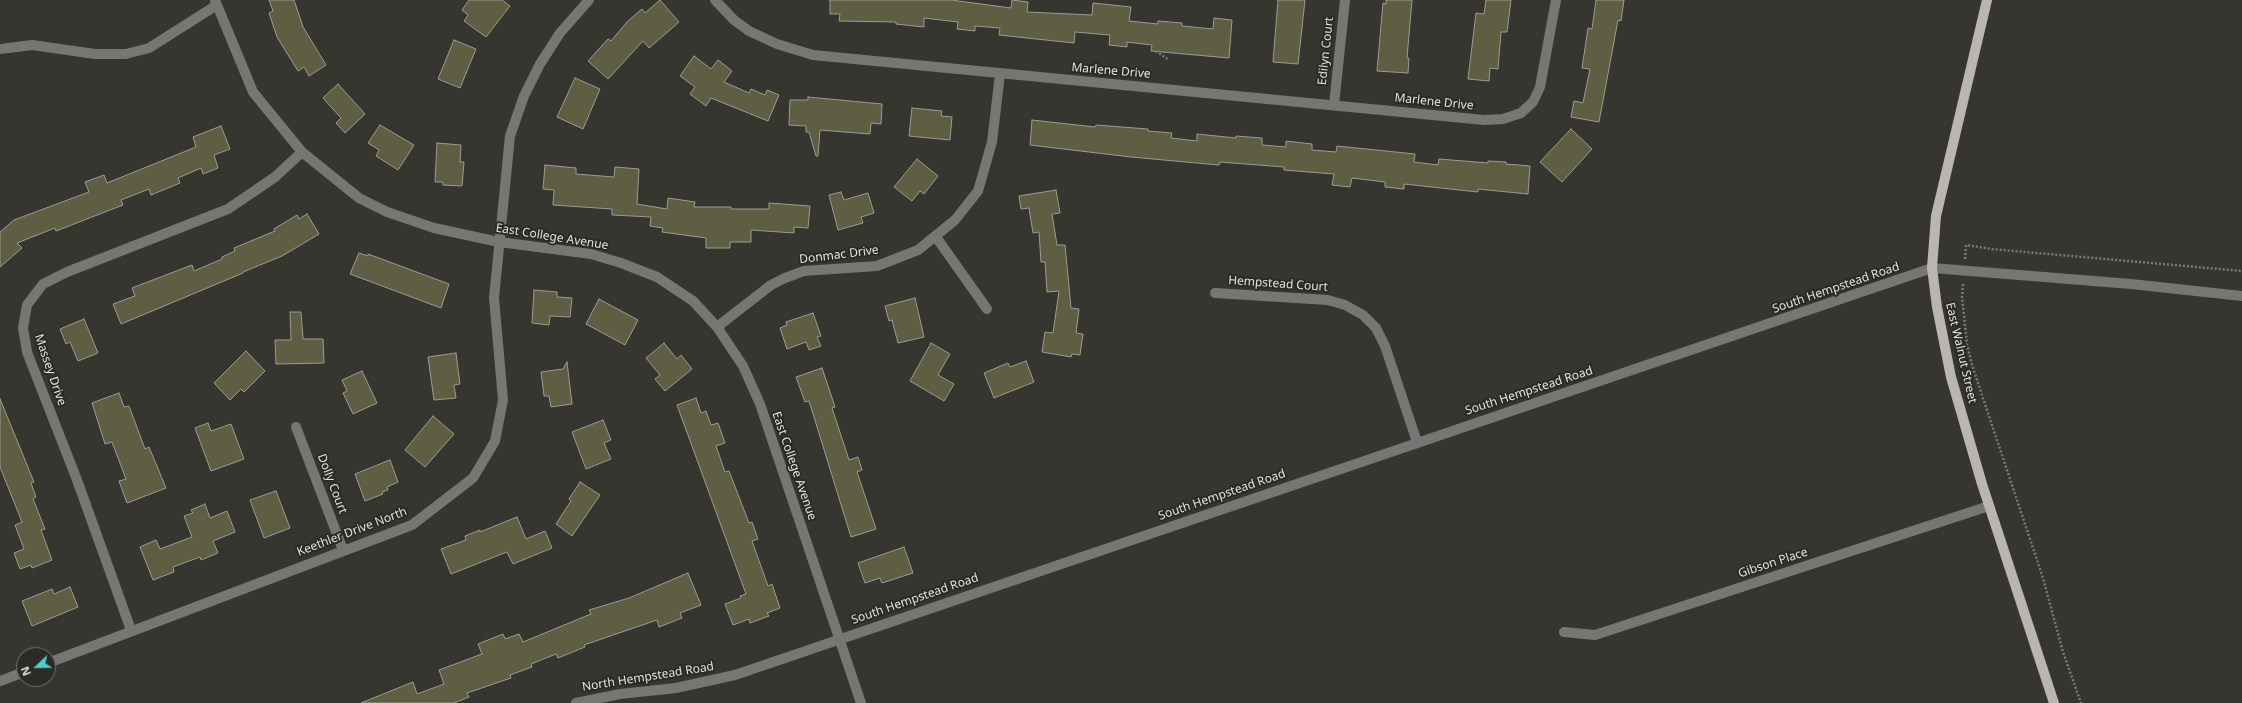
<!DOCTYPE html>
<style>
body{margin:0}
#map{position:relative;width:2242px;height:703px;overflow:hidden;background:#363530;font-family:"Noto Sans",sans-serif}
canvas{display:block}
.north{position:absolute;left:16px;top:647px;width:40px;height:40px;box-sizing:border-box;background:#2c2a26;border:1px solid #757370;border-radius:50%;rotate:248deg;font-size:11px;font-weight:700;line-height:16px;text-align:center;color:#e2e1de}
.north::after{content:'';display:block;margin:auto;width:14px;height:18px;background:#53cdc9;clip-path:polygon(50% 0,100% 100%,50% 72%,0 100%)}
</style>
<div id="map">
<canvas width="2242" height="703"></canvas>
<div class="north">N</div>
</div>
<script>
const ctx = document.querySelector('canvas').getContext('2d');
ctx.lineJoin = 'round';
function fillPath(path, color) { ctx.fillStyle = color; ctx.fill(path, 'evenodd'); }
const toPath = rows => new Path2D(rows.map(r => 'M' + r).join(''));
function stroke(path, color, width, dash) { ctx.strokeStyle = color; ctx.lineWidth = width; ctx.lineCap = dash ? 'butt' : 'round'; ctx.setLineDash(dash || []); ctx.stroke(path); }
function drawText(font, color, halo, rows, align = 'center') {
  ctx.font = font + ' "Noto Sans",sans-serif'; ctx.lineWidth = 4; ctx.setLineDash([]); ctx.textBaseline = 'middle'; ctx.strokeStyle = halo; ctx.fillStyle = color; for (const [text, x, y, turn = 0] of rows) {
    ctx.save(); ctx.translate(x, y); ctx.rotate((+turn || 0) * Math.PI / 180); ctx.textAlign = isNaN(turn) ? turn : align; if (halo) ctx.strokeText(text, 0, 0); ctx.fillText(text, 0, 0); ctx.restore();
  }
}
const building = toPath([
 [269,0,294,0,303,27,326,65,309,76,304,67,298,71,277,37,269,13,273,11,269,0],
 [469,0,502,0,510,6,486,37,464,21,468,15,462,10,469,0],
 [660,0,679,22,649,48,643,41,608,79,588,61,608,39,611,41,627,22,642,9,645,13,660,0],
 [830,0,951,0,1011,8,1012,0,1028,2,1027,12,1092,15,1093,3,1131,7,1129,21,1158,24,1158,21,1182,23,1182,26,1213,29,1214,18,1232,20,1229,58,1151,51,1152,45,1127,42,1127,47,1109,45,1110,35,1075,32,1074,43,999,35,1000,28,975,26,975,31,957,29,958,22,924,18,924,27,896,24,896,22,839,21,840,14,830,14,830,0],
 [1278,0,1305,0,1298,64,1273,62,1278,0],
 [1386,0,1412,0,1407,58,1409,58,1408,73,1377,71,1383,3,1386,4,1386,0],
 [1486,0,1511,0,1507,32,1501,32,1498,69,1490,68,1489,81,1468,79,1476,13,1484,14,1486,0],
 [1596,0,1624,0,1621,21,1618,20,1599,122,1571,117,1574,101,1583,103,1590,69,1582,68,1588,28,1592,29,1596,0],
 [454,40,476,49,460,88,438,79,454,40],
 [694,56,711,69,718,60,732,71,724,82,749,93,751,89,765,95,767,90,779,95,768,121,711,98,706,106,690,94,695,87,680,76,694,56],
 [575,78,600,89,583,129,557,117,575,78],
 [338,84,365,114,345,133,336,123,341,118,323,98,338,84],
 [808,97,882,104,881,124,871,123,870,134,820,130,818,156,816,156,809,132,806,132,806,126,789,125,790,100,808,100,808,97],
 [912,108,942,111,941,116,952,117,950,140,909,136,912,108],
 [1032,120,1095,127,1096,125,1148,129,1148,131,1172,133,1171,138,1197,141,1197,134,1236,138,1236,136,1262,138,1262,145,1286,147,1286,141,1312,144,1312,150,1336,152,1337,146,1415,154,1414,162,1438,165,1439,159,1488,163,1488,161,1506,162,1506,164,1530,166,1528,194,1478,189,1478,192,1404,184,1404,189,1385,187,1385,182,1352,178,1350,187,1332,185,1334,174,1284,170,1284,167,1220,162,1219,165,1131,157,1030,145,1032,120],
 [380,125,414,145,398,170,376,156,379,150,368,143,380,125],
 [221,126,230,149,214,155,218,168,203,174,201,168,178,178,180,183,151,195,149,189,121,200,123,205,56,231,55,228,17,243,22,248,0,267,0,232,14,220,89,192,85,182,104,175,107,183,196,147,193,137,221,126],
 [1571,129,1592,149,1562,182,1540,162,1571,129],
 [437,143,461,145,460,162,464,162,462,186,443,185,443,182,435,182,437,143],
 [917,159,938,176,924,194,920,191,912,201,894,187,917,159],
 [545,165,576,168,576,174,614,177,615,167,639,169,637,204,667,209,668,198,695,202,694,207,731,207,731,209,769,209,769,203,810,206,808,228,794,227,794,233,751,230,751,242,730,242,730,248,706,248,706,238,662,232,663,228,650,226,651,217,612,215,612,209,553,205,554,190,543,189,545,165],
 [1056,190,1060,213,1052,214,1057,245,1065,245,1071,308,1079,309,1076,333,1083,334,1080,355,1072,354,1071,357,1042,352,1045,332,1053,333,1059,291,1047,292,1045,262,1041,262,1039,232,1033,233,1029,208,1021,209,1019,196,1056,190],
 [841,192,844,200,868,193,874,213,861,217,863,223,838,230,829,195,841,192],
 [307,214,319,234,282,256,243,272,243,273,121,324,113,304,135,296,132,288,192,265,194,271,222,259,222,257,235,251,234,248,275,231,274,229,297,215,299,219,307,214],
 [359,253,368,256,368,254,449,284,441,308,350,274,359,253],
 [534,290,557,292,557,297,572,298,570,317,550,316,549,325,532,323,534,290],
 [915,298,924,337,898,343,892,320,889,321,885,306,915,298],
 [599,299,638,320,625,345,586,324,599,299],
 [290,312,301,312,303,339,323,339,324,363,276,364,275,340,291,340,290,312],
 [813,313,821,336,817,337,821,346,809,350,806,342,787,349,780,328,787,325,786,322,813,313],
 [84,319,98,353,78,361,70,342,66,344,60,329,84,319],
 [664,343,677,359,681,355,692,369,665,391,655,379,660,375,646,358,664,343],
 [931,343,950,354,938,375,954,384,944,401,910,381,931,343],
 [246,351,265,371,244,392,241,389,230,400,214,383,246,351],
 [456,353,460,384,454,385,456,398,434,400,428,357,456,353],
 [1026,361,1034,382,994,398,984,373,1008,363,1010,367,1026,361],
 [567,362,572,404,551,407,549,396,544,396,541,372,563,369,567,362],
 [822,368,835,407,832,408,849,460,858,457,862,470,857,472,876,529,851,537,809,401,805,402,796,377,822,368],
 [362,371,377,403,353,414,343,393,347,391,342,380,362,371],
 [119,393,124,407,129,406,145,449,149,447,166,488,127,503,119,481,126,479,112,442,105,444,92,403,119,393],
 [696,398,701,413,706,411,711,425,718,423,725,443,716,446,725,472,729,471,749,523,752,522,758,539,752,541,768,586,772,584,780,608,767,613,769,616,750,623,749,619,733,625,725,604,741,598,740,596,746,594,677,405,696,398],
 [0,399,34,482,31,483,36,497,33,499,45,529,41,530,52,560,32,568,31,565,20,569,14,553,24,549,15,525,22,522,0,467,0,399],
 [433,416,454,434,425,467,405,450,433,416],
 [603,420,611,440,604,443,611,459,586,469,572,432,603,420],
 [208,423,211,431,231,424,244,459,211,471,195,428,208,423],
 [390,460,398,482,387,487,388,490,382,492,383,494,365,501,355,474,390,460],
 [580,482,600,495,572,536,556,524,571,501,569,499,580,482],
 [276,491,290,528,264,538,250,500,276,491],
 [205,504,210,518,227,511,235,532,213,541,218,553,201,560,200,557,173,567,174,572,153,580,140,547,156,540,160,549,192,537,184,516,193,513,191,510,205,504],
 [517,517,526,539,545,531,552,548,513,564,507,552,451,574,441,549,466,540,465,536,480,530,480,532,517,517],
 [904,547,913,573,882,583,880,578,865,583,858,563,904,547],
 [688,573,701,605,680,613,682,618,659,627,657,620,584,645,585,647,558,658,556,654,531,664,532,667,510,675,511,678,467,693,469,697,454,703,361,703,413,682,417,694,444,684,439,670,482,654,478,644,503,634,505,639,519,634,523,642,591,614,589,610,629,598,688,573],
 [70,587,78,607,32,626,22,601,52,589,54,594,70,587]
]);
const path = toPath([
 [1156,51,1169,60],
 [1965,259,1966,245,1991,249,2242,271],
 [1963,284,1962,297,1967,344,1972,365,2043,578,2063,652,2081,703]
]);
const minor = toPath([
 [215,0,253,92,302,152,359,198,387,212,434,228,499,242,591,254,621,263,657,277,693,301,717,327,743,366,760,404,861,703],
 [715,0,734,20,749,31,777,44,813,55,1484,120,1503,119,1521,113,1533,102,1540,87,1556,0],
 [0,49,32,45,95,54,126,54,149,48,217,5],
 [1334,105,1345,0],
 [936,237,987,309],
 [1215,293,1328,300,1345,305,1363,315,1376,328,1385,346,1417,442],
 [717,327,771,285,785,278,804,271,877,266,918,250,955,220,978,191,992,142,1000,74],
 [296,427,343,550],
 [131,630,77,480,27,352,23,328,27,305,43,284,67,272,228,209,275,177,302,152],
 [1564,632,1595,635,1989,506],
 [48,663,412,525,473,478,495,441,503,400,494,298,510,136,524,96,540,64,560,33,589,0],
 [0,681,24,672],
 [576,703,620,694,676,688,735,675,1932,268,2131,284,2242,296]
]);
const major = toPath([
 [1987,0,1936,216,1932,268,1937,307,1951,377,1982,484,2054,703]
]);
const streetNames = [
 ["Edilyn Court",1326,51,-84],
 ["Marlene Drive",1111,71,5],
 ["Marlene Drive",1434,102,6],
 ["East College Avenue",552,237,9],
 ["Donmac Drive",839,255,-7],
 ["Hempstead Court",1278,284,4],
 ["South Hempstead Road",1836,288,-19],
 ["East Walnut Street",1961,353,77],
 ["Massey Drive",50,370,71],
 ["South Hempstead Road",1529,391,-18],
 ["East College Avenue",794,466,71],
 ["Dolly Court",332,484,69],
 ["South Hempstead Road",1222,495,-19],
 ["Keethler Drive North",352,532,-21],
 ["Gibson Place",1773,563,-18],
 ["South Hempstead Road",915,599,-19],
 ["North Hempstead Road",648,677,-9]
];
fillPath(building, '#5e5e42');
stroke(building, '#9c9c96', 1);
stroke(path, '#7b7a76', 2.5, [2, 2]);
stroke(minor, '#777674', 10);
stroke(major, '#b9b5b2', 10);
drawText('12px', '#e2e1de', '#2c2a26', streetNames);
</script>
